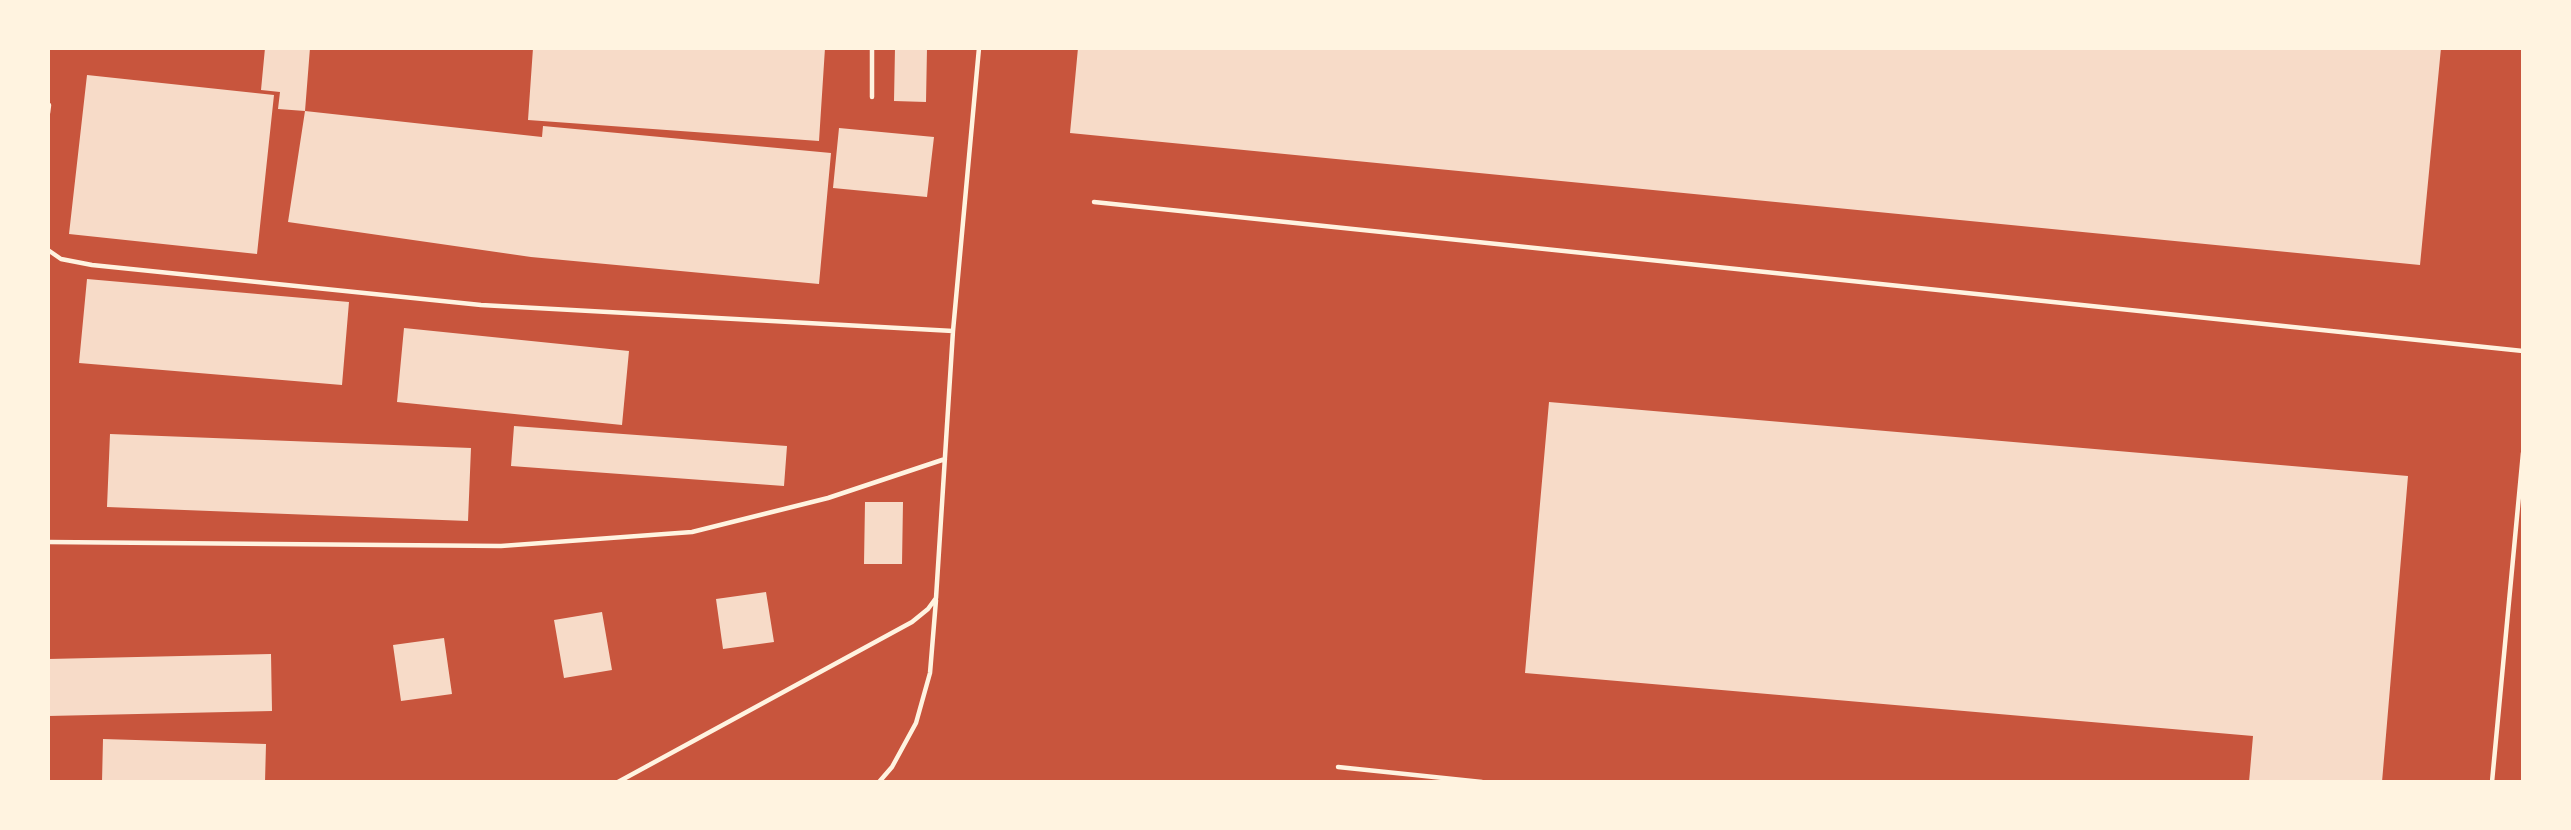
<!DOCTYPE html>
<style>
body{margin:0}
#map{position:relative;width:2571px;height:830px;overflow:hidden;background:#c8553d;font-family:Ubuntu,sans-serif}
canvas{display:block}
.frame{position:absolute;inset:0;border:50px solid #fff3e0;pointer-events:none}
</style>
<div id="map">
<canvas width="2571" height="830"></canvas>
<div class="frame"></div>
</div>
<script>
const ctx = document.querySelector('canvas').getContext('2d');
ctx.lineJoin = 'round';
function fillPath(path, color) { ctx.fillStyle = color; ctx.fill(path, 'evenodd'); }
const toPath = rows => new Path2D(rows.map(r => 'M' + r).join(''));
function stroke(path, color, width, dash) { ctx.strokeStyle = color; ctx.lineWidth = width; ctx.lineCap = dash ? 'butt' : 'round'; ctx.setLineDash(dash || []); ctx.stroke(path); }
const building = toPath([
 [265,48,310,48,305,111,278,109,280,92,261,90],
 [533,48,825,48,819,141,528,120],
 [895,48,927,48,926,102,894,101],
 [1078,48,2441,48,2420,265,1070,133],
 [87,75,274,95,257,254,69,234],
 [305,111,542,137,543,126,831,153,819,284,531,257,288,222],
 [839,128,934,137,927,197,833,188],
 [87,279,349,302,342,385,79,363],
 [404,328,629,351,622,425,397,402],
 [1549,402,2408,476,2382,782,2249,782,2253,736,1525,673],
 [514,426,787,446,784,486,511,466],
 [110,434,471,448,468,521,107,507],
 [865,502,903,502,902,564,864,564],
 [766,592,774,642,723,649,716,599],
 [602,612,612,670,564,678,554,620],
 [444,638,452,694,401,701,393,645],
 [271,654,272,711,48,716,48,659],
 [103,739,266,744,265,782,102,782]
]);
const service = toPath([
 [872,97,872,48],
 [48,113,49,105],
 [1094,202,2523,351],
 [48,250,61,259,92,265,481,305,953,331],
 [48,542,501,546,692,532,828,498,945,459],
 [1338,767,1482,782],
 [618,782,912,622,928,609,936,598,953,331,979,48],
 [879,782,892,767,916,723,930,673,936,600],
 [2492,782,2523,453]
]);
fillPath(building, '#f7dbc8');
stroke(service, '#fff3e0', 4.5);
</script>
